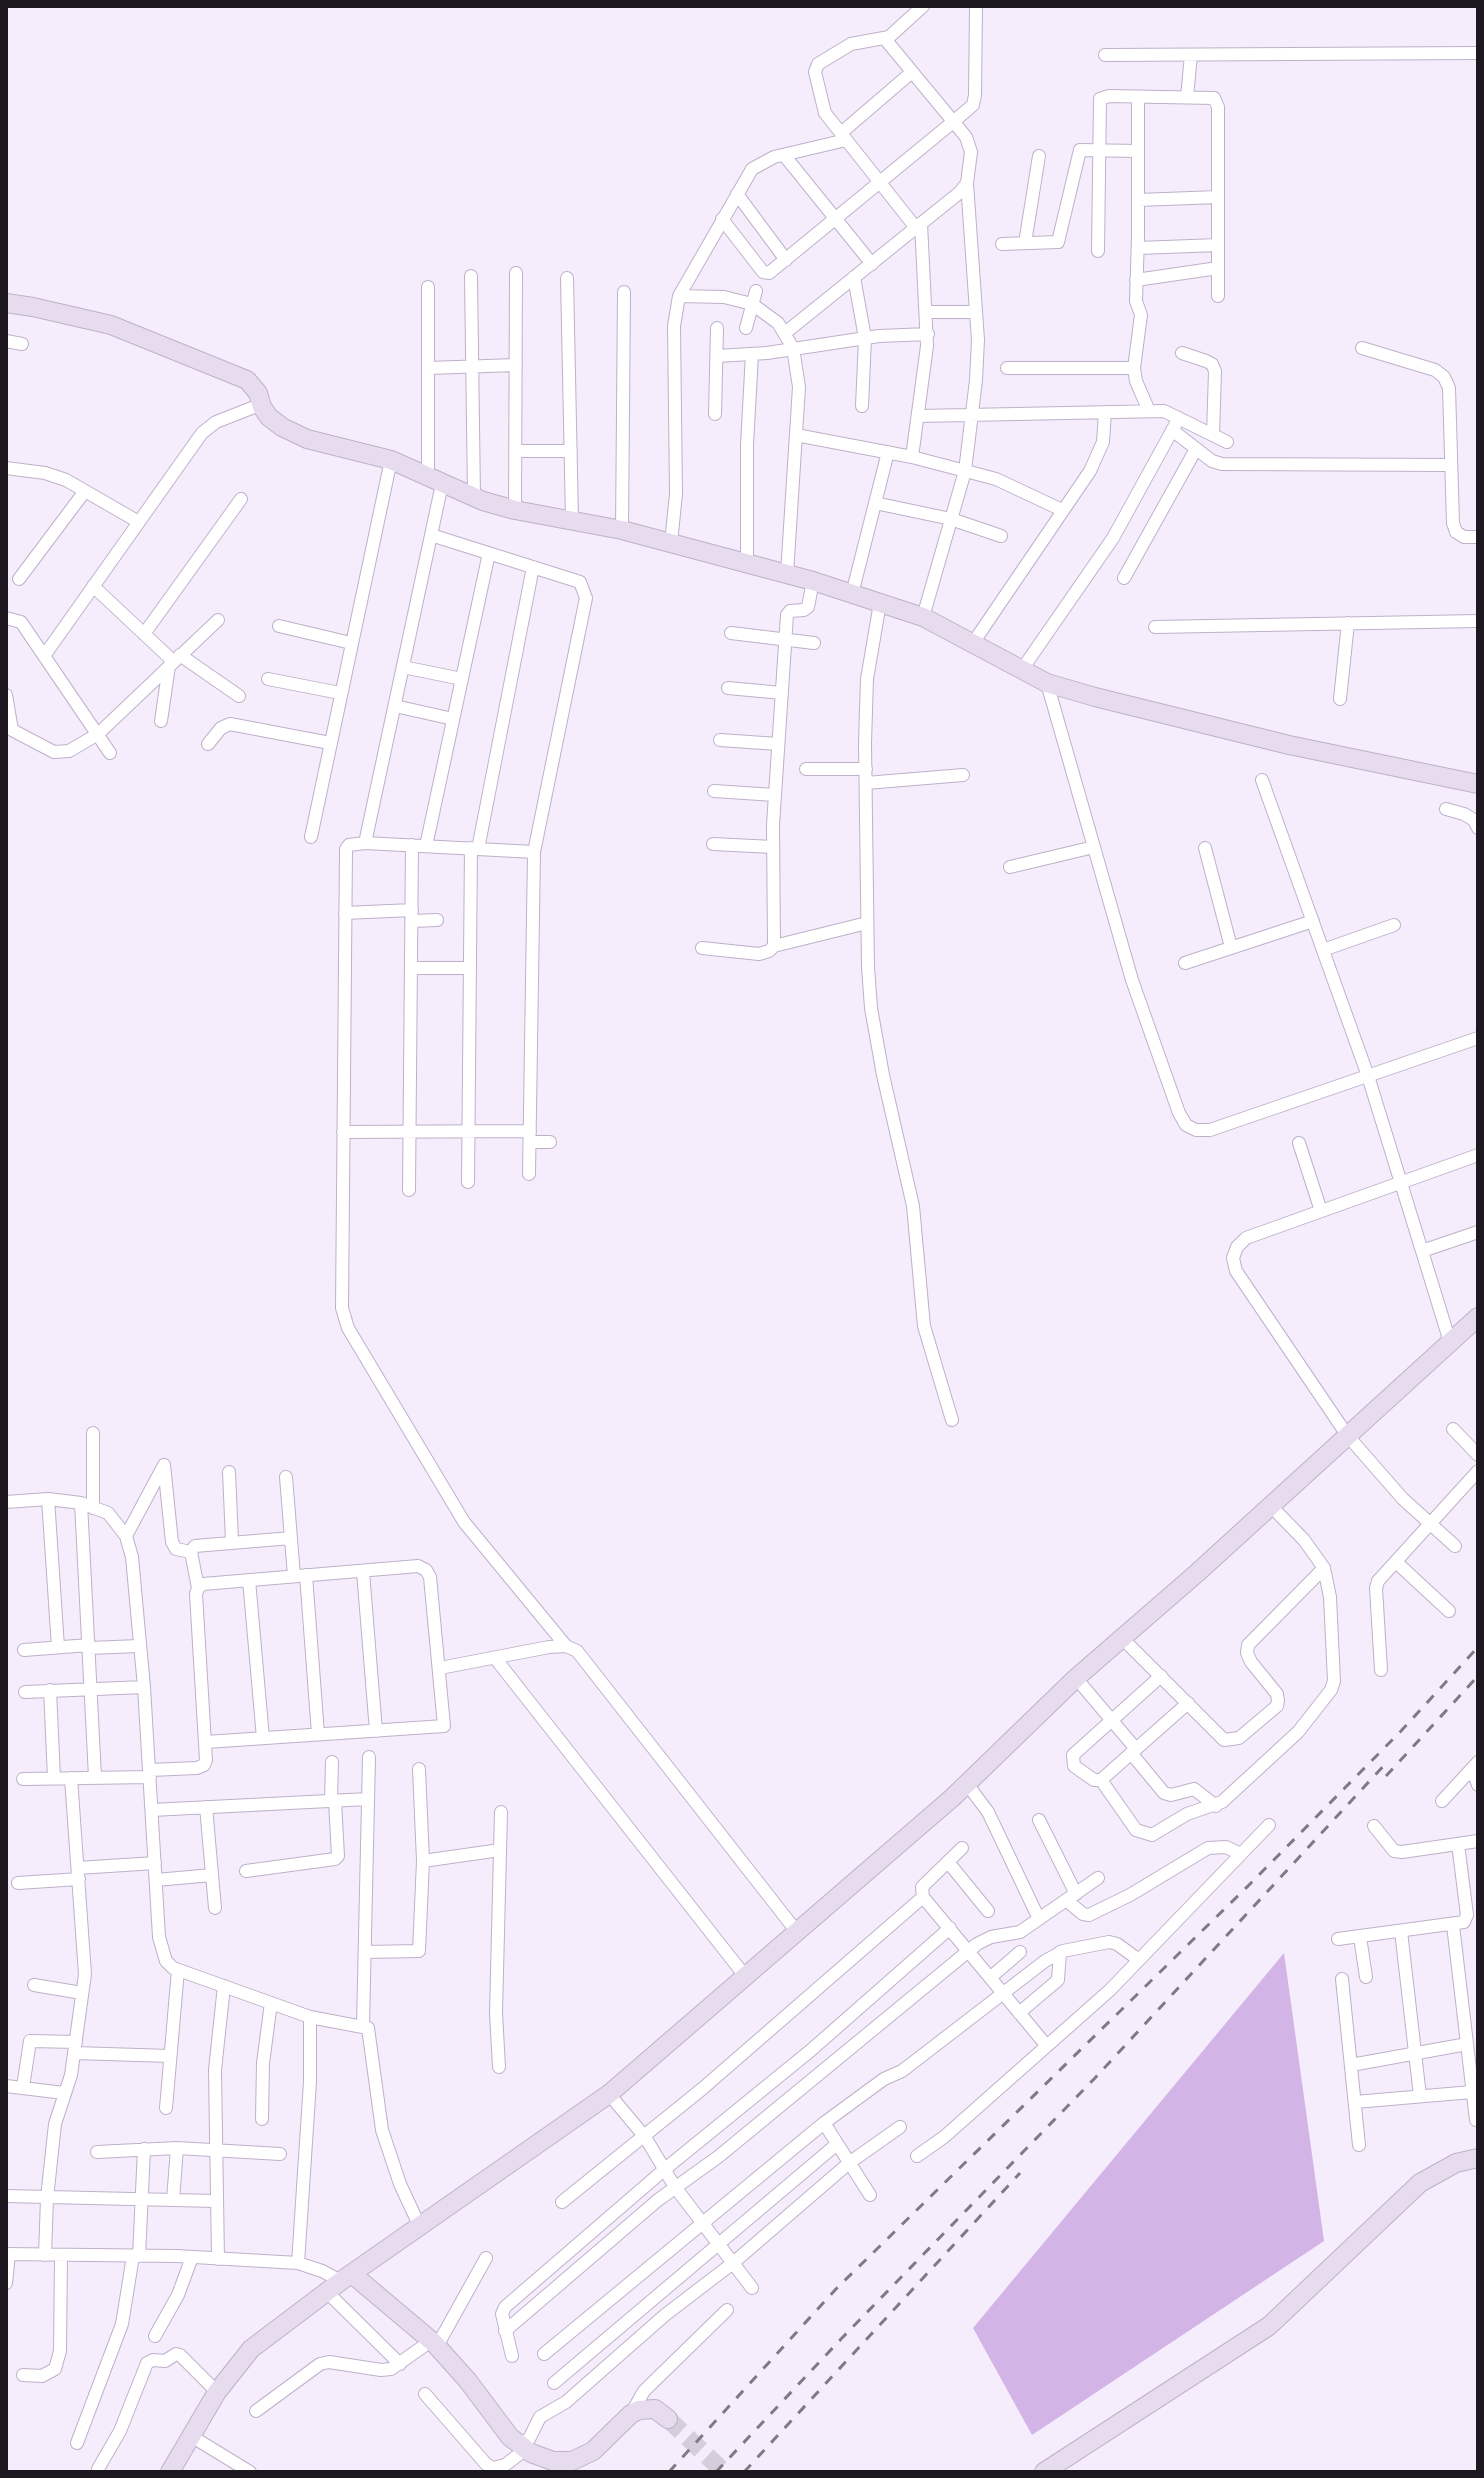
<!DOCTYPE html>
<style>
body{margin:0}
#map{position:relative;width:1484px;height:2478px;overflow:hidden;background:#f6edfc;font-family:"PT Sans Narrow",sans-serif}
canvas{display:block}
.frame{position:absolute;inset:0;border:8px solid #1d1720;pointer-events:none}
</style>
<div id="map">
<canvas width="1484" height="2478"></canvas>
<div class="frame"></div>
</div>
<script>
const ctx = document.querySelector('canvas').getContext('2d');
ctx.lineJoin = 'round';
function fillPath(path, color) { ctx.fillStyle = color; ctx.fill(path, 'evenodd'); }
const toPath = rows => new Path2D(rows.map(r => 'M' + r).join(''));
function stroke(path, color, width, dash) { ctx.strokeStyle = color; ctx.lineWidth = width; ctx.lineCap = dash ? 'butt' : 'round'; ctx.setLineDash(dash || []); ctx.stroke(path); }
const green = toPath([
 [1284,1953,1324,2241,1032,2435,973,2328]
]);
const secondaryTunnel = toPath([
 [668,2419,724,2472]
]);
const street = toPath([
 [1105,55,1478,53],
 [1138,97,1138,236,1136,301,1141,315,1134,368,1136,381,1149,411],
 [1187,97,1191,55],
 [841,133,912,72],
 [784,155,872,264],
 [737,194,786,260],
 [1138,200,1218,197],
 [722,219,763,272,769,273,953,122,973,105,975,95,976,6],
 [916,228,825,113,815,72,818,64,851,44,889,37,923,6],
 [1025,243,1039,156],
 [1002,244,1058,242,1080,150,1138,151],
 [1138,248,1218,245],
 [1098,251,1100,99,1109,96,1214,98,1218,107,1218,296],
 [471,276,474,497],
 [854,277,865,338,862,406],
 [567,278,572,520],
 [1136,280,1218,268],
 [428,287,428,478],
 [679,296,724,297,752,304,778,323,793,348,799,387,787,574],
 [927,312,976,312],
 [746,328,756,291],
 [785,333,959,193,967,183,971,152,966,137,885,39],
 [6,341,22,344],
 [1362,348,1435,370,1444,377,1449,388,1453,523,1456,532,1464,537,1478,537],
 [1182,353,1206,361,1212,364,1215,371,1213,435],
 [717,356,767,353,879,336,928,334],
 [428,368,516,365],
 [1007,368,1134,368],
 [715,414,717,328],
 [918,416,1164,411,1227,442],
 [1172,430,1212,461,1222,464,1451,465],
 [796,435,912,457,996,479,1062,510],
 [515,451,571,451],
 [912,457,927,346,921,223],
 [6,468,45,473,66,480,137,521],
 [875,503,951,519,1001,536],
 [515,510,516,273],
 [622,530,624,292],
 [431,535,580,582,586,598,534,852,529,1174],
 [671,543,676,494,674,326,679,296,752,169,774,157,846,140],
 [747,562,747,445,752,354],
 [1124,578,1196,449],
 [19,579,85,491],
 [93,586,174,662],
 [852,594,888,452],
 [880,603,867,679,865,743,868,967,871,1008,883,1075,913,1206,924,1326,952,1420],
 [923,617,965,471,976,380,978,340,967,183],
 [6,618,21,622,110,753],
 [279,626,351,643],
 [1155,627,1478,621],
 [731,633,814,643],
 [144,634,241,499],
 [973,643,1090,471,1103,442,1105,412],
 [180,655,239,696],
 [44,656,202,433,216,422,262,404],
 [403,667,462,679],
 [1023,668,1113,538,1179,418],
 [268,679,340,693],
 [1047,683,1132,980,1179,1113,1186,1125,1196,1130,1210,1130,1478,1038],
 [728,688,782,693],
 [6,695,12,730,54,752,69,751,98,734,218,620],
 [1340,699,1348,623],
 [395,706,453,719],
 [161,721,169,666],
 [720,740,778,744],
 [208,744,221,728,230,724,330,743],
 [806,769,866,769],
 [1262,780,1368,1076,1450,1342],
 [866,783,963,775],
 [714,791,775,795],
 [1446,809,1464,814,1474,820,1478,828],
 [311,837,391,460],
 [365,843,442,484],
 [713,844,773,847],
 [426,846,489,553],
 [1205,848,1231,947],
 [478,849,533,567],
 [534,852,365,843,349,845,346,849,342,1308,348,1328,464,1522,566,1646],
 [1010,867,1094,847],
 [345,913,412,910],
 [412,921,437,920],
 [774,946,867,923],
 [702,948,759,954,769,951,774,946,773,825,787,615,790,611,804,610,808,607,813,581],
 [1323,950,1394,925],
 [1185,963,1313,921],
 [412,968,470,968],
 [343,1132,530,1131],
 [530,1142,550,1142],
 [1299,1143,1321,1211],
 [468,1182,471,848],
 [409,1190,412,845],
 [1422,1251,1478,1232],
 [1453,1429,1478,1455],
 [93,1433,93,1508],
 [164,1465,172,1542,176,1549,191,1552],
 [229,1472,232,1541],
 [286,1477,294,1576],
 [48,1499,58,1647],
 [6,1502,48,1499,81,1503,108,1513,126,1536,132,1557,144,1687,159,1937,166,1961,173,1968,310,2017,368,2028,382,2130,400,2184,420,2227],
 [81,1503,95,1777],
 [126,1536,164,1465],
 [1455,1546,1403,1499,1347,1435,1236,1271,1233,1258,1237,1247,1246,1238,1478,1155],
 [1396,1562,1449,1611],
 [363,1572,376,1731],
 [306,1575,318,1734],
 [249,1580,263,1738],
 [198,1588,191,1552,195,1546,291,1538],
 [1122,1638,1224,1740,1239,1738,1277,1706,1278,1701,1277,1694,1251,1662,1247,1653,1248,1645,1324,1568],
 [89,1648,139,1646],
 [24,1650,89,1645],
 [495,1658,745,1976],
 [440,1668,549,1647,566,1646,577,1651,797,1932],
 [1381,1670,1376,1588,1378,1581,1478,1471],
 [1161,1676,1073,1755,1074,1766,1094,1780,1101,1780,1188,1703],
 [1076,1678,1136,1749],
 [50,1690,54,1778],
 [25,1692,144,1687],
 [1131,1753,1164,1793,1171,1795,1194,1789,1216,1806],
 [1472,1769,1478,1785],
 [150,1770,197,1768,204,1765,206,1760,196,1594,198,1588,203,1584,418,1566,426,1570,430,1577,444,1726,206,1742],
 [23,1779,150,1777],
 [1101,1780,1136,1830,1152,1835,1187,1814,1222,1802,1298,1732,1331,1690,1334,1681,1330,1597,1324,1568,1304,1540,1270,1505],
 [967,1784,988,1812,1039,1919],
 [331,1801,332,1762],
 [1442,1801,1478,1762],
 [206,1807,215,1908],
 [152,1810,368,1799],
 [1039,1820,1076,1894],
 [1374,1826,1394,1851,1402,1852,1478,1841],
 [962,1848,922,1887,923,1897,1046,2045],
 [423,1861,500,1850],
 [948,1862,988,1911],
 [78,1868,155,1863],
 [246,1871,335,1859,338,1856,335,1801],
 [156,1880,212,1875],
 [18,1883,79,1879],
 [1066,1900,1083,1914,1089,1915,1130,1895,1208,1848,1226,1847,1241,1854],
 [1453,1925,1476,2120],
 [1401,1931,1420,2096],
 [1360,1937,1366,1977],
 [1338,1939,1464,1922,1467,1915,1458,1844],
 [365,1952,419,1951,423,1861,419,1769],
 [991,1977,1020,1952],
 [1342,1979,1359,2145],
 [34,1985,82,1993],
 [1019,2013,1058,1980,1060,1952],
 [363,2025,369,1757],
 [75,2053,170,2056],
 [1351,2065,1467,2044],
 [499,2067,496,2013,501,1812],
 [6,2086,64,2093],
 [23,2087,30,2041,76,2042],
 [609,2094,645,2137,675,2187,752,2288],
 [1355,2102,1472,2092],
 [166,2108,178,1970],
 [262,2119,263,2063,271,2003],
 [824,2123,870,2195],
 [97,2152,177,2148,280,2154],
 [917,2156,944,2137,1110,1990,1269,1825],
 [6,2196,216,2201],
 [173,2200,177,2148],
 [562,2202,702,2089,923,1897],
 [6,2254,177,2256,298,2263,322,2271,341,2281],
 [45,2255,47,2198,55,2124,71,2075,85,1974,71,1778],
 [139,2256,144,2149],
 [218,2259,215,2070,224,1986],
 [298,2263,310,2082,310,2017],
 [6,2283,9,2254],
 [327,2292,400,2364],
 [505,2331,658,2200,718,2157,977,1944,991,1937,1020,1932,1098,1878],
 [155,2336,178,2295,192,2257],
 [437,2346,486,2258],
 [544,2354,824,2123,884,2079,902,2071,1045,1961,1063,1951,1109,1942,1117,1944,1139,1960],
 [512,2356,502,2314,505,2307,665,2169,810,2051,950,1928],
 [23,2375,42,2376,55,2369,60,2351,61,2255],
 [554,2383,837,2144],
 [425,2394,486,2464,493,2468,505,2465,526,2449],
 [256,2411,320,2364,329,2362,381,2370,391,2369,431,2341],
 [631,2414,644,2391,727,2310],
 [191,2436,250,2472],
 [77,2443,122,2324,133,2256],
 [519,2445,529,2439,540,2417,566,2402,665,2315,733,2263,849,2163,900,2127],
 [98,2469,120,2431,147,2363,153,2360,165,2361,176,2354,180,2355,217,2392]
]);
const secondary = toPath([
 [6,303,33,307,111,325,247,380,258,393,262,407,269,417,282,427,307,439,391,460,483,501,515,510,622,530,813,581,923,617,1047,683,1095,697,1289,745,1478,784],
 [352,2274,434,2343,468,2381,510,2437,531,2453,553,2461,572,2461,593,2451,631,2414,639,2410,655,2409,668,2419],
 [170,2472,217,2392,251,2349,341,2281,609,2094,952,1798,1076,1678,1197,1573,1478,1317],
 [1044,2472,1269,2326,1420,2183,1456,2163,1478,2158]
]);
const rail = toPath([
 [1386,1776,1478,1676],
 [669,2472,836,2289,1250,1884,1401,1731,1478,1647],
 [716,2472,842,2338,1095,2078,1389,1760],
 [744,2472,1020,2173]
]);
fillPath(green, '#d3b4e6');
stroke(secondaryTunnel, '#d5cddb', 18, [18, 9]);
stroke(street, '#bfb0c9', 14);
stroke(secondary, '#bfb0c9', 20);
stroke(street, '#fff', 12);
stroke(secondary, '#e7dbee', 18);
stroke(rail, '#807884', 3, [10, 10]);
</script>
